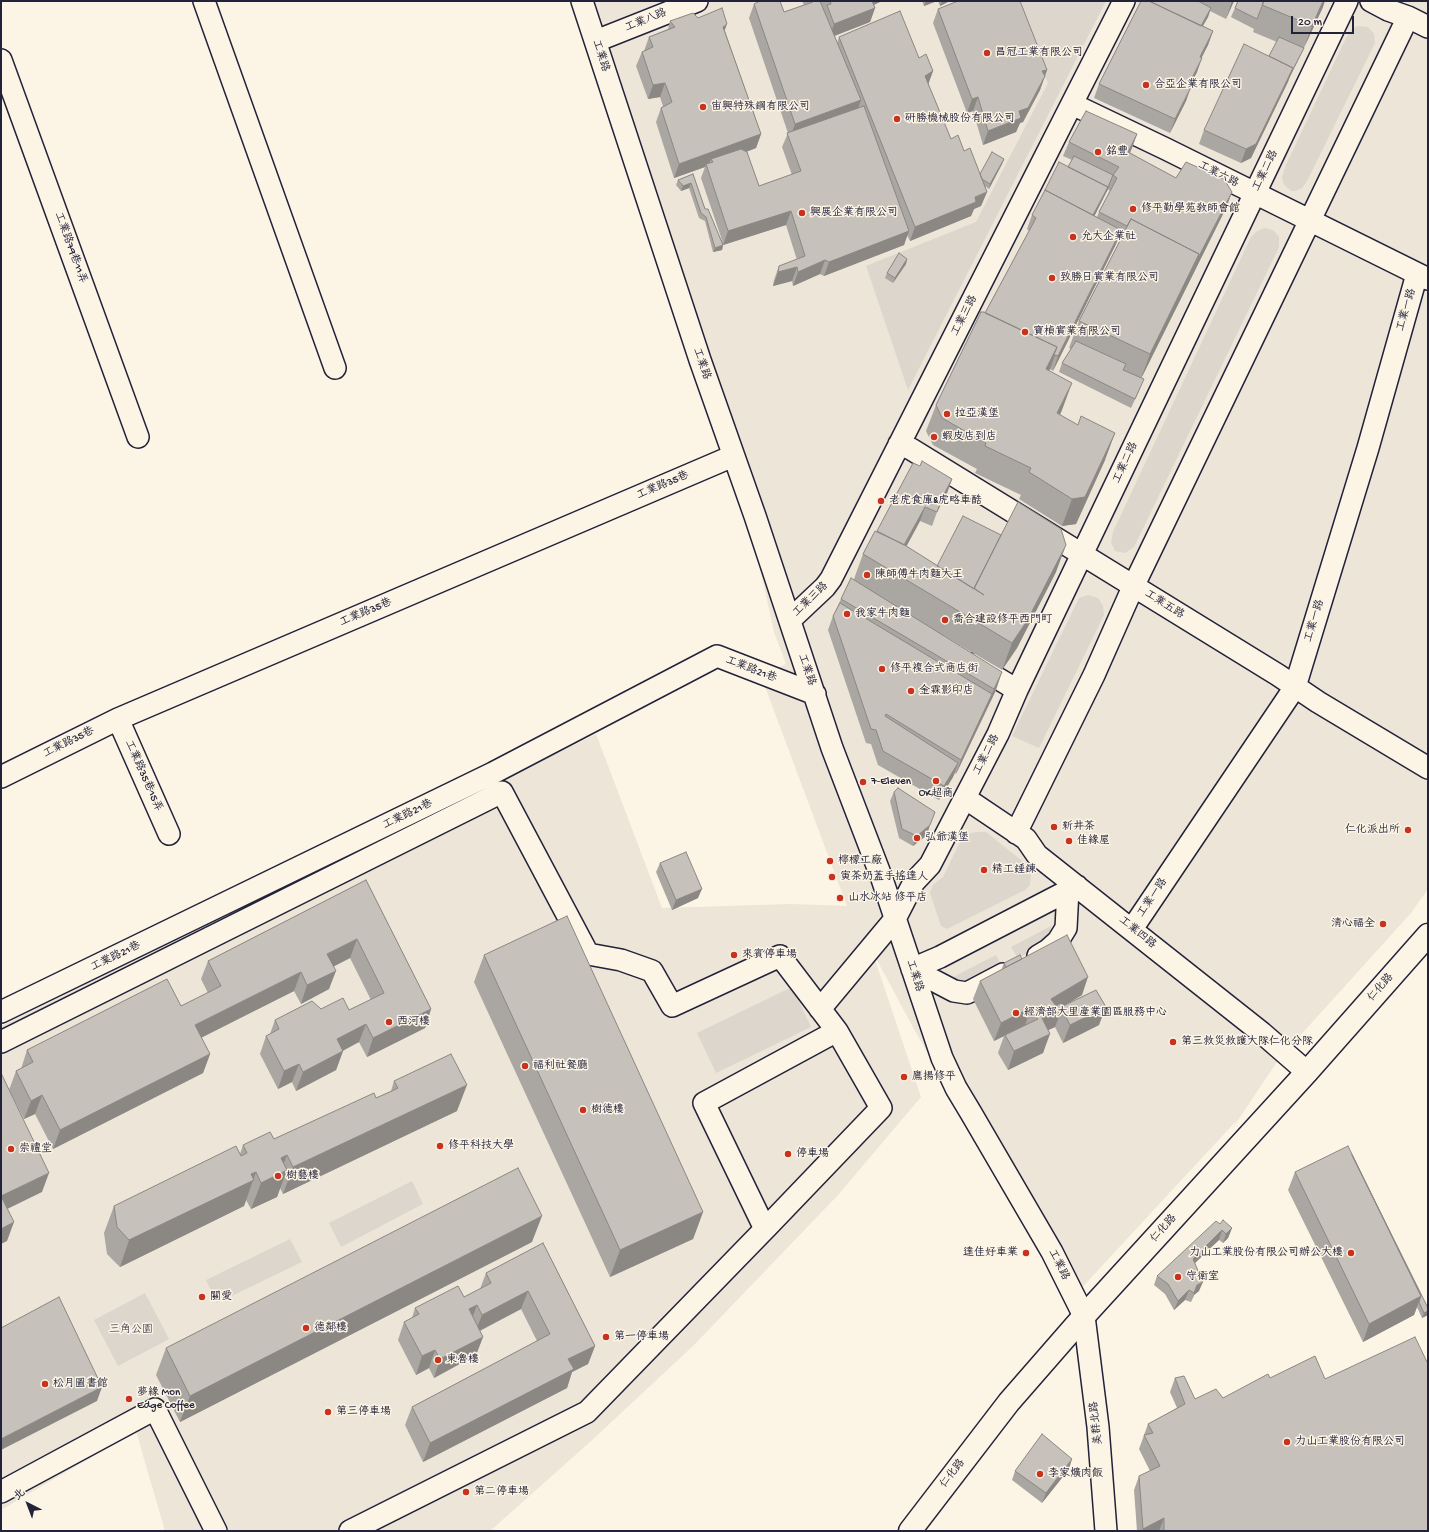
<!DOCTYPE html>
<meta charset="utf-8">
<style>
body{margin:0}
#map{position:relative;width:1429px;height:1532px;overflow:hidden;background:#fcf5e5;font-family:"Gochi Hand","LXGW WenKai TC",sans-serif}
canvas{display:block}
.frame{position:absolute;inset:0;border:2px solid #22223b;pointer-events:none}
.north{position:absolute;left:8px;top:1484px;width:40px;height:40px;-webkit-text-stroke:3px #fcf5e5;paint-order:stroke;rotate:318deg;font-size:11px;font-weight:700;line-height:16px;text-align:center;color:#22223b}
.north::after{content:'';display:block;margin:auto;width:14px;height:18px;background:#22223b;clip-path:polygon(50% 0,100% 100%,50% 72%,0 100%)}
.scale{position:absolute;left:1291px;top:16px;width:63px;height:18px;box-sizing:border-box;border:2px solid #22223b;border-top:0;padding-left:5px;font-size:12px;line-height:14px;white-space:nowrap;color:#22223b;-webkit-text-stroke:3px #fcf5e5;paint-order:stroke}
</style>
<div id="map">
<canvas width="1429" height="1532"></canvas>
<div class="frame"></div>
<div class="north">北</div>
<div class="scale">20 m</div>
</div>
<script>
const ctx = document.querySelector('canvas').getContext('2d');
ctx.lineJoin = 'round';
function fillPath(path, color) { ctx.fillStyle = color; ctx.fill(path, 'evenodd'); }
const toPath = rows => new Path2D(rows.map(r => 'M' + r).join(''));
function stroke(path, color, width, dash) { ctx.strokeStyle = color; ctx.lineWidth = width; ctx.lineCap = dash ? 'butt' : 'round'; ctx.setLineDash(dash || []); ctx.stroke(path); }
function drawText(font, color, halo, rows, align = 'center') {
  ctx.font = font + ' "Gochi Hand","LXGW WenKai TC",sans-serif'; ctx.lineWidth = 3; ctx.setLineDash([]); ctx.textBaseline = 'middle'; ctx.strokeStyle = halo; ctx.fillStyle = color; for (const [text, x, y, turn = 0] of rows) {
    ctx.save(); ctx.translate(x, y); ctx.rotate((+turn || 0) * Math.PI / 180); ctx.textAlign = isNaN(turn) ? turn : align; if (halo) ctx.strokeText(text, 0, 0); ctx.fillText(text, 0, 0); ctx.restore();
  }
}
const built = toPath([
 [577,1,1428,1,1428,889,1411,913,1279,1059,1232,1129,1237,1120,1076,1294,980,1144,915,1031,872,951,921,1097,838,1195,694,1345,590,1442,490,1531,165,1531,136,1431,1,1510,1,1026,596,734,662,908,791,904,847,906,761,676,786,664,774,632,735,455]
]);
const green = toPath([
 [1012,1,1106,1,908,390,866,266,976,222,1048,83],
 [1357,26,1368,27,1374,34,1375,43,1307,181,1302,188,1296,191,1291,191,1284,185,1282,177,1286,165,1346,38,1351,30],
 [1265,228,1273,230,1279,237,1279,247,1134,547,1125,553,1115,551,1111,542,1113,532,1134,487,1251,237,1257,231],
 [1088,595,1098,598,1103,606,1104,615,1039,748,1012,736,1079,598],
 [976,832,986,832,1026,864,1031,873,1030,885,1025,890,947,929,941,926,930,893,933,885,943,877,961,840,967,834],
 [1051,926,1051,936,1044,945,1018,958,1011,947],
 [996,955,1002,967,970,983,959,982,953,977],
 [792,987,811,1027,716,1073,697,1033],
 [412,1181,423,1204,341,1247,329,1223],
 [290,1239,302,1262,217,1303,206,1280],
 [145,1293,169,1339,118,1366,94,1320]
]);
const minor = toPath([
 [204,1,335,368],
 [582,1,700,360,755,516,832,748,881,876,942,1058,956,1088,971,1113,1052,1252,1084,1316,1098,1427,1106,1531],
 [1371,1,1388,10,1408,17,1428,27],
 [596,41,697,1],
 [1,60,138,437],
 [1072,104,1166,149,1428,279],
 [899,444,911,449,1278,675,1318,702,1428,768],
 [790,620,825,587,831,579,1124,1],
 [974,664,1017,690],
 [118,719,169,834],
 [1,777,118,719,733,456],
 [965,798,1026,839,1037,855,1262,1033,1307,1072],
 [1016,833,1094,675,1133,587,1408,17],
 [1132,929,1295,687,1368,448,1417,274],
 [1038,956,1048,950,1058,941,1066,928,1068,890],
 [912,969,954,991,967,993,1003,974],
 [912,969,940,957,1077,886],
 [820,1009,895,919,914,882,930,865,998,734,1017,690,1347,1],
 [1,1012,493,773,717,656,815,694],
 [1,1042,502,792,588,954,621,960,652,971,672,1006,780,956,837,1031,704,1103,765,1229,587,1412,350,1531],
 [765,1229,881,1108,837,1031],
 [1,1492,155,1409,216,1531]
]);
const major = toPath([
 [910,1531,1009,1402,1084,1316,1307,1072,1428,935]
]);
const wall = toPath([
 [802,1,882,1,874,5,875,8,870,22,834,36,837,43,839,37,919,58,933,71,928,84,951,139,964,151,980,174,1004,159,1002,164,989,189,985,186,987,192,981,206,974,209,971,216,910,241,907,235,904,245,824,276,820,274,793,286,792,281,773,286,774,280,779,266,797,260,786,225,723,245,722,250,713,252,705,221,699,218,689,188,681,191,676,185,678,180,693,174,705,209,723,243,701,178,705,167,674,178,656,122,661,108,663,106,660,97,648,99,636,66,642,52,644,51,649,37,668,29,670,21,698,18,725,31,761,134,756,148,746,152,759,186,792,175,782,147,788,133,749,18,754,4,784,12,804,5],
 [922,1,937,1,924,6],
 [938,1,950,1,940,6],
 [1141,1,1234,1,1226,19,1210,11,1208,17,1203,26,1213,31,1208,45,1201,58,1197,72,1190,86,1186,101,1170,133,1094,98,1099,84],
 [1238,1,1323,7,1302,52,1251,158,1241,163,1199,144,1204,130,1269,56,1277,42,1253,32,1254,29,1231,17],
 [938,9,1047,70,1040,90,1023,122,1020,123,1016,132,983,145,973,111,967,113,933,23],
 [1137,134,1130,153,1227,206,1141,378,1140,389,1131,408,1059,372,1062,363,1071,349,1069,348,1079,321,1121,239,1118,238,1116,244,1053,371,1050,369,1049,371,1062,410,1060,415,1105,460,1076,524,1062,526,1019,499,1021,495,975,473,977,469,933,445,926,431,936,405,985,313,1029,231,1027,229,1032,215,1045,190,1068,167,1072,160,1063,156,1069,142],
 [1109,187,1108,189,1110,191,1099,212,1097,217,1094,216],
 [907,259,906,264,893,283,885,278,887,273],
 [952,479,947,493,937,512,932,526,920,521,906,547,937,566,1056,572,1017,648,1002,670,941,634,996,690,956,774,955,773,953,777,939,800,878,765,871,744,866,743,828,630,833,616,841,599,854,579,863,554,877,531],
 [894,792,927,835,913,846,899,838,890,801],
 [660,863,698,898,672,910,656,872],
 [366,880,431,1009,425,1028,367,1057,359,1042,343,1051,336,1070,296,1091,292,1082,278,1089,260,1054,266,1036,270,1034,275,1020,321,1009,349,1010,371,1000,350,958,334,966,329,989,301,1004,294,991,201,1037,210,1054,203,1073,53,1149,35,1114,24,1119,9,1090,16,1071,21,1069,27,1050,181,1006,208,993,201,979,208,961],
 [484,955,703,1212,693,1239,610,1277,474,982],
 [1022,959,1082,995,1063,1006,1099,1025,1063,1043,1055,1027,1048,1030,1043,1053,1008,1070,998,1053,1004,1036,994,1041,973,999,980,981,1002,969,1002,968,1004,963],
 [394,1081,457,1111,283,1194,280,1188,277,1197,251,1209,246,1200,244,1206,120,1267,107,1254,104,1233,114,1206,240,1154,243,1145,274,1139,376,1098,391,1091],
 [1295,1172,1428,1308,1428,1315,1422,1318,1417,1307,1414,1315,1363,1342,1288,1190],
 [1220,1224,1232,1228,1228,1238,1223,1243,1219,1240,1194,1263,1199,1291,1194,1295,1191,1302,1185,1300,1174,1310,1165,1294,1154,1285,1157,1276],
 [532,1242,180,1422,156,1375,166,1348],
 [543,1243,595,1346,588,1364,572,1372,567,1388,423,1462,405,1425,412,1407,537,1341,521,1309,480,1331,483,1337,476,1355,434,1378,429,1368,416,1375,398,1340,404,1322,412,1318,415,1308,464,1297,480,1289,486,1273],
 [1175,1378,1195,1399,1223,1398,1270,1378,1325,1379,1428,1531,1137,1531,1134,1490,1139,1476,1150,1471,1139,1449,1148,1424,1177,1408,1170,1392],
 [1069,1469,1042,1503,1012,1480,1015,1471]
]);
const shadedWall = toPath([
 [867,1,882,1,864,9],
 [926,1,937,1,924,6],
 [942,1,950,1,940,6],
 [1232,1,1234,1,1226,19],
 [1323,1,1325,1,1323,7,1288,82,1304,48,1312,26],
 [875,8,870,22,829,38,834,24],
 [1211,8,1208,17,1195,39,1199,30],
 [727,24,722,38,723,27],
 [1213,31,1208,45,1195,71,1200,57],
 [1202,58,1197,72,1183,100,1188,86],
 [1293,68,1288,82,1251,158,1241,163,1246,149],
 [1047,70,1040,90,1023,122,1020,123,1016,132,983,145,988,131,1019,111,1042,71],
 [933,71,928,85,925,76],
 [665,83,660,97,648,99,653,85],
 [1191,87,1186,101,1170,133,1175,119],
 [978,97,973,111,967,113,972,99],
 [861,100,856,114,790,138,795,124],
 [761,134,756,148,712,165,713,162,711,159,708,166,706,164,705,167,674,178,679,164],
 [1137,134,1132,148,1123,166,1128,152],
 [1004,159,1002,164,989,189,990,184],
 [1110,182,1109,187,1088,229,1091,220],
 [691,183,689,188,681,191,683,186],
 [987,192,981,206,974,209,971,216,910,241,915,227],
 [1232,192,1227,206,1140,381,1150,354,1199,254,1191,276,1197,260],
 [791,211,786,225,723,245,728,231],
 [1121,230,1116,244,1053,371,1058,356],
 [909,231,904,245,824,276,829,262],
 [723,245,722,250,713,252,715,248],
 [907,259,906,264,893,283,895,278],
 [825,260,820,274,793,286,798,272],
 [797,267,792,281,773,286,778,272],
 [1057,347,1055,355,1050,369,1047,374,1046,369],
 [1072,383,1062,410,1047,440,1057,413],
 [1115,433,1105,460,1076,524,1062,526,1072,499],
 [952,479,947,493,937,512,942,498],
 [925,507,920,521,893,571,898,557],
 [1066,545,1056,572,1017,648,1002,670,1012,643],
 [1002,672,996,690,956,774,961,760],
 [958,763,953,777,939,800,944,786],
 [930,825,927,835,913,846,917,836],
 [702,889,698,898,672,910,676,900],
 [357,939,350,958,321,973,327,954],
 [336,971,329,989,301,1004,307,985],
 [301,972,294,991,189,1044,195,1025],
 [1088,977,1082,995,1051,1014,1062,1009,1055,1027,1035,1036,1042,1018,1051,999],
 [1032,1007,1025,1025,1005,1035,1004,1036,994,1041,1001,1023],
 [1106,1007,1099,1025,1063,1043,1070,1025],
 [431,1009,425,1028,367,1057,373,1038],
 [366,1024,359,1042,330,1057,337,1039],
 [1050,1034,1043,1053,1008,1070,1014,1051],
 [343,1051,336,1070,296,1091,303,1072],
 [210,1054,203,1073,53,1149,60,1130],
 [299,1064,292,1082,278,1089,284,1071],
 [467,1085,457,1111,283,1194,293,1167],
 [42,1095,35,1114,24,1119,31,1101],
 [287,1155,280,1173,287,1170,277,1197,251,1209,261,1183,281,1158],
 [256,1172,244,1206,120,1267,129,1240],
 [49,1173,42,1192,1,1212,1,1196],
 [703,1212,693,1239,610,1277,620,1250],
 [542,1216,532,1242,180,1422,190,1396],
 [14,1222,7,1241,1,1244,1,1229],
 [1232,1228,1228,1238,1223,1243,1226,1234],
 [1222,1230,1219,1240,1189,1269,1193,1259],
 [1203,1282,1199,1291,1194,1295,1191,1302,1197,1285],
 [1189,1290,1185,1300,1174,1310,1178,1301],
 [528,1291,521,1309,475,1333,482,1315],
 [1421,1296,1414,1315,1363,1342,1369,1324],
 [477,1305,470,1324,469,1309],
 [1428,1311,1428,1315,1422,1318,1424,1313],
 [483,1337,476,1355,434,1378,440,1359],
 [595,1346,588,1364,572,1372,567,1388,423,1462,430,1443,568,1359],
 [435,1350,429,1368,416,1375,422,1356],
 [102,1387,97,1401,1,1450,1,1439],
 [1072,1459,1069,1469,1042,1503,1046,1493],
 [1164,1518,1159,1531,1143,1531,1143,1529]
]);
const building = toPath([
 [760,1,780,1,784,12,813,2,813,1,820,1,861,100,795,124,754,4,760,1],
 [830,1,872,1,875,8,834,24,827,5,831,4,830,1],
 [958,1,1020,1,1047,70,1042,71,1045,76,1028,108,1019,111,1021,118,988,131,978,97,972,99,938,9,958,1],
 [1141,1,1149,1,1213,31,1200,57,1202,58,1188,86,1191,87,1175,119,1099,84,1141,1],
 [1149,1,1198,1,1211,8,1201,26,1149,1],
 [1238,1,1264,1,1257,19,1235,8,1238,1],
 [1264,1,1323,1,1312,26,1262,5,1264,1],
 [722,8,727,24,723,27,761,134,679,164,661,108,672,102,665,83,653,85,642,52,653,47,649,37,675,27,670,21,693,13,698,18,722,8],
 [900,11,919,58,926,54,933,71,925,76,951,139,958,135,964,151,970,148,987,192,975,197,976,202,915,227,839,37,900,11],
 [1279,37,1304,48,1289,77,1293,68,1269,56,1279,37],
 [1244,44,1293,68,1256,144,1246,149,1204,130,1244,44],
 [864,106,909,231,829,262,825,260,798,272,797,267,778,272,779,266,805,256,791,211,728,231,706,164,713,162,711,159,741,149,747,152,759,186,801,171,787,133,864,106],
 [1086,111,1137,134,1128,152,1176,178,1186,162,1224,179,1232,192,1197,260,1199,254,1131,219,1127,226,1099,212,1117,178,1113,175,1119,167,1069,142,1086,111],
 [992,152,1004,159,990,184,982,179,980,174,992,152],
 [1074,156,1113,175,1106,192,1108,187,1068,167,1074,156],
 [1059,162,1108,187,1093,215,1045,190,1059,162],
 [693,174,705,209,708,209,723,245,715,248,706,217,701,213,691,183,683,186,678,180,693,174],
 [1045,190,1121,230,1058,356,1055,355,1052,360,1057,347,985,313,1036,218,1032,215,1045,190],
 [1131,219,1199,254,1150,354,1079,321,1131,219],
 [899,253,907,259,895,278,887,273,899,253],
 [981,312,984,312,1057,347,1046,369,1072,383,1057,413,1078,425,1081,416,1115,433,1085,497,1072,499,1029,472,1031,468,985,446,986,443,942,418,936,405,981,312],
 [1076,341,1126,364,1123,370,1144,379,1135,399,1062,363,1076,341],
 [922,461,952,479,942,498,937,512,925,507,904,545,877,531,913,463,920,466,922,461],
 [1018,502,1061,529,1066,545,1027,621,1012,643,863,554,875,531,903,544,984,595,974,588,1018,502],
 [963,516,1001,535,974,589,937,566,963,516],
 [851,578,1002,672,994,689,841,599,851,578],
 [840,603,992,694,961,760,886,714,885,716,958,763,944,786,883,751,876,730,871,729,833,616,840,603],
 [898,788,935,812,930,825,917,836,902,829,894,792,898,788],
 [686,852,702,889,676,900,660,863,686,852],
 [366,880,431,1009,373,1038,366,1024,337,1039,343,1051,303,1072,299,1064,284,1071,266,1036,279,1029,275,1020,312,1001,321,1009,343,998,349,1010,384,993,357,939,327,954,336,971,307,985,301,972,195,1025,210,1054,60,1130,42,1095,31,1101,16,1071,33,1062,27,1050,167,979,181,1006,221,986,208,961,366,880],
 [567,916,703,1212,620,1250,484,955,567,916],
 [1067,935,1088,977,1051,999,1056,1006,1061,1003,1063,1006,1096,990,1106,1007,1070,1025,1062,1009,1042,1018,1050,1034,1014,1051,1005,1035,1038,1019,1032,1007,1001,1023,980,981,1067,935],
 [1020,955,1022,959,1006,967,1004,963,1020,955],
 [451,1054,467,1085,293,1167,287,1155,281,1158,287,1170,261,1183,256,1172,251,1174,254,1180,129,1240,117,1227,114,1206,236,1146,241,1156,247,1153,243,1145,270,1132,274,1139,374,1093,376,1098,392,1091,398,1088,394,1081,451,1054],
 [1,1073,49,1173,1,1196,14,1222,1,1229,1,1073],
 [1348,1146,1421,1296,1369,1324,1295,1172,1348,1146],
 [1352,1155,1428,1308,1428,1311,1424,1313,1419,1302,1421,1296,1352,1155],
 [518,1168,542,1216,190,1396,166,1348,518,1168],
 [1223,1220,1232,1228,1226,1234,1222,1230,1193,1259,1203,1282,1197,1285,1194,1293,1189,1290,1178,1301,1168,1284,1157,1276,1216,1221,1220,1224,1223,1220],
 [543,1243,595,1346,568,1359,574,1369,430,1443,412,1407,550,1334,528,1291,482,1315,477,1305,469,1309,483,1337,440,1359,435,1350,422,1356,404,1322,419,1314,415,1308,458,1286,464,1297,491,1283,486,1273,543,1243],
 [59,1297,102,1387,1,1439,1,1328,59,1297],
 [1415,1337,1428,1364,1428,1531,1164,1531,1164,1518,1143,1529,1139,1476,1160,1466,1144,1435,1153,1433,1148,1424,1185,1404,1175,1378,1184,1376,1195,1399,1216,1389,1223,1398,1268,1374,1270,1378,1315,1356,1325,1379,1415,1337],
 [1042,1434,1072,1459,1046,1493,1015,1471,1042,1434]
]);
const markers = [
 [987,53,4,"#c8321e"],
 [1146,85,4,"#c8321e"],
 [703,107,4,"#c8321e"],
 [897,119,4,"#c8321e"],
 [1098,152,4,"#c8321e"],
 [1133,209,4,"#c8321e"],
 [802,213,4,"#c8321e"],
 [1073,237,4,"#c8321e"],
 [1052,278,4,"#c8321e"],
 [1025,332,4,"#c8321e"],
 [947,414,4,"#c8321e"],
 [934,437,4,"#c8321e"],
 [881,501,4,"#c8321e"],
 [867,575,4,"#c8321e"],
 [847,614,4,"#c8321e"],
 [945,620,4,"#c8321e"],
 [882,669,4,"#c8321e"],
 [911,691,4,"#c8321e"],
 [936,781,4,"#c8321e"],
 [863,782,4,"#c8321e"],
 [1054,827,4,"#c8321e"],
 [1408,830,4,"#c8321e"],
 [917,838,4,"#c8321e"],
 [1069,841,4,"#c8321e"],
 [830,861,4,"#c8321e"],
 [984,870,4,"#c8321e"],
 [832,877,4,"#c8321e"],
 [840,898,4,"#c8321e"],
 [1383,924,4,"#c8321e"],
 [734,955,4,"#c8321e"],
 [1016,1013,4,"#c8321e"],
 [389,1022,4,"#c8321e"],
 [1173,1042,4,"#c8321e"],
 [525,1066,4,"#c8321e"],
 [904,1077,4,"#c8321e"],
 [583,1110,4,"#c8321e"],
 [440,1146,4,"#c8321e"],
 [11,1149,4,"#c8321e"],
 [788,1154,4,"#c8321e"],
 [278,1176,4,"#c8321e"],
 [1026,1253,4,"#c8321e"],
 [1351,1253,4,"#c8321e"],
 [1178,1277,4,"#c8321e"],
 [202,1297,4,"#c8321e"],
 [306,1328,4,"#c8321e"],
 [606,1337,4,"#c8321e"],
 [438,1360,4,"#c8321e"],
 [45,1384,4,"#c8321e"],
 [129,1399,4,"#c8321e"],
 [328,1412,4,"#c8321e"],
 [1287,1442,4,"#c8321e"],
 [1040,1474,4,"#c8321e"],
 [466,1492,4,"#c8321e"]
];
const streetNames = [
 ["工業八路",646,21,-22],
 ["工業路",600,56,72],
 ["工業二路",1266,171,-64],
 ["工業六路",1218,175,27],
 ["工業路79巷11弄",70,248,70],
 ["工業一路",1407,310,-74],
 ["工業三路",965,316,-63],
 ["工業路",701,364,71],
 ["工業二路",1126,463,-65],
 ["工業路35巷",663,486,-23],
 ["工業三路",811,600,-44],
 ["工業五路",1164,605,32],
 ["工業路35巷",366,613,-23],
 ["工業一路",1315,621,-73],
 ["工業路21巷",751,670,21],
 ["工業路",806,670,71],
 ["工業路35巷",69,743,-27],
 ["工業二路",987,755,-63],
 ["工業路35巷15弄",143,776,66],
 ["工業路21巷",408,815,-26],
 ["工業一路",1153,898,-56],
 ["工業四路",1137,933,39],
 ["工業路21巷",116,957,-26],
 ["工業路",914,976,72],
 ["仁化路",1381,988,-49],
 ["仁化路",1164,1229,-48],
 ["工業路",1058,1265,63],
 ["美群北路",1097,1423,-96],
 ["仁化路",953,1474,-52]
];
const poiNames = [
 ["昌冠工業有限公司",995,53],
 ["合亞企業有限公司",1154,85],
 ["宙興特殊鋼有限公司",711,107],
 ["研勝機械股份有限公司",905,119],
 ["銘豐",1106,152],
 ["修平勤學苑教師會館",1141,209],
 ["興展企業有限公司",810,213],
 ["允大企業社",1081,237],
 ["致勝日實業有限公司",1060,278],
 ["寶楨實業有限公司",1033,332],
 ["拉亞漢堡",955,414],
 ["蝦皮店到店",942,437],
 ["老虎食庫&虎略車酷",889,501],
 ["陳師傅牛肉麵大王",875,575],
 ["我家牛肉麵",855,614],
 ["喬合建設修平西門町",953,620],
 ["修平複合式商店街",890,669],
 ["金霖影印店",919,691],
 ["7-Eleven",871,782],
 ["OK超商",936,794,"center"],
 ["新井茶",1062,827],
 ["仁化派出所",1400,830,"right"],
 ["弘爺漢堡",925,838],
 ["佳緣屋",1077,841],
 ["檸檬工廠",838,861],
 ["精工錘鍊",992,870],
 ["寅茶奶蓋手搖達人",840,877],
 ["山水冰站 修平店",848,898],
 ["清心福全",1375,924,"right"],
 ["來賓停車場",742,955],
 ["經濟部大里產業園區服務中心",1024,1013],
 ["西河樓",397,1022],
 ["第三救災救護大隊仁化分隊",1181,1042],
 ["福利社餐廳",533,1066],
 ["鷹揚修平",912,1077],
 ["樹德樓",591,1110],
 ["修平科技大學",448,1146],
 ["崇禮堂",19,1149],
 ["停車場",796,1154],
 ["樹藝樓",286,1176],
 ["達佳好車業",1018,1253,"right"],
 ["力山工業股份有限公司辦公大樓",1343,1253,"right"],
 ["守衛室",1186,1277],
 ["關愛",210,1297],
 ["德鄰樓",314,1328],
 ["第一停車場",614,1337],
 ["東魯樓",446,1360],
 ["松月圖書館",53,1384],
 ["夢緣 Mon",137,1393],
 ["Edge Coffee",137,1406],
 ["第三停車場",336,1412],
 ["力山工業股份有限公司",1295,1442],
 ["李家爌肉飯",1048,1474],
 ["第二停車場",474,1492]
];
const parkNames = [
 ["三角公園",131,1330]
];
fillPath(built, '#ece5d8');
fillPath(green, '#dcd6cc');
stroke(minor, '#22223b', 24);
stroke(major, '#22223b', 25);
stroke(minor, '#fcf5e5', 21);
stroke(major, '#fcf5e5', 22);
fillPath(wall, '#aaa6a1');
fillPath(shadedWall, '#8b8783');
fillPath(building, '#c6c1bb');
stroke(building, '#8b8783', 1);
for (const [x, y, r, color] of markers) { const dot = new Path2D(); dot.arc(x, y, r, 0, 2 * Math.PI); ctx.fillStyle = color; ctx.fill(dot); stroke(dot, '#fcf5e5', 1.5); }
drawText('11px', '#22223b', '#fcf5e5', streetNames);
drawText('11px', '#22223b', '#fcf5e5', poiNames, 'left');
drawText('11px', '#504f5f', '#fcf5e5', parkNames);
</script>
